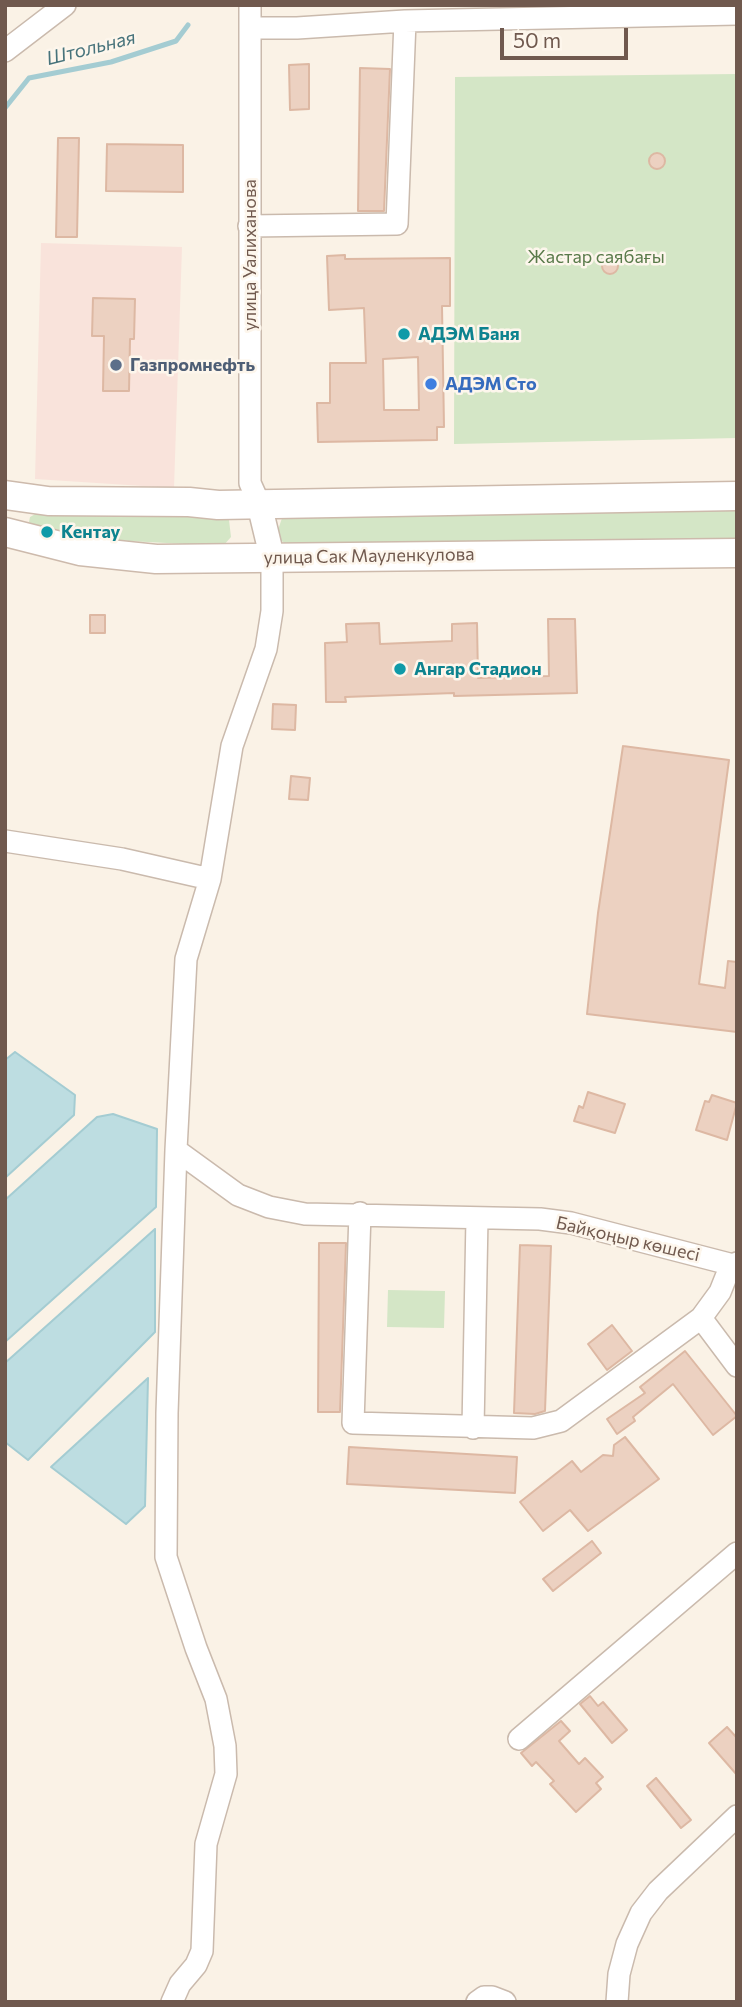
<!DOCTYPE html>
<meta charset="utf-8">
<style>
body{margin:0}
#map{position:relative;width:742px;height:2007px;overflow:hidden;background:#faf2e6;font-family:Commissioner,sans-serif}
canvas{display:block}
.frame{position:absolute;inset:0;border:7px solid #70594e;pointer-events:none}
.scale{position:absolute;left:500px;top:28px;width:128px;height:32px;box-sizing:border-box;border:4px solid #70594e;border-top:0;padding-left:9px;font-size:21px;line-height:24px;white-space:nowrap;color:#70594e;-webkit-text-stroke:5px #fdf6ec;paint-order:stroke}
</style>
<div id="map">
<canvas width="742" height="2007"></canvas>
<div class="frame"></div>
<div class="scale">50 m</div>
</div>
<script>
const ctx = document.querySelector('canvas').getContext('2d');
ctx.lineJoin = 'round';
function fillPath(path, color) { ctx.fillStyle = color; ctx.fill(path, 'evenodd'); }
const toPath = rows => new Path2D(rows.map(r => 'M' + r).join(''));
function stroke(path, color, width, dash) { ctx.strokeStyle = color; ctx.lineWidth = width; ctx.lineCap = dash ? 'butt' : 'round'; ctx.setLineDash(dash || []); ctx.stroke(path); }
function drawText(font, color, halo, rows, align = 'center') {
  ctx.font = font + ' Commissioner,sans-serif'; ctx.lineWidth = 5; ctx.setLineDash([]); ctx.textBaseline = 'middle'; ctx.strokeStyle = halo; ctx.fillStyle = color; for (const [text, x, y, turn = 0] of rows) {
    ctx.save(); ctx.translate(x, y); ctx.rotate((+turn || 0) * Math.PI / 180); ctx.textAlign = isNaN(turn) ? turn : align; if (halo) ctx.strokeText(text, 0, 0); ctx.fillText(text, 0, 0); ctx.restore();
  }
}
const commercial = toPath([
 [41,243,182,247,174,488,35,479]
]);
const green = toPath([
 [737,74,737,438,454,444,455,77],
 [737,510,737,541,287,546,279,538,278,530,282,518],
 [39,512,222,513,229,520,231,537,223,546,54,537,39,531,29,522,30,517],
 [388,1290,445,1291,444,1328,387,1327]
]);
const water = toPath([
 [15,1052,75,1095,74,1115,5,1178,5,1060,15,1052],
 [113,1114,157,1129,156,1207,5,1342,5,1200,97,1117,113,1114],
 [155,1229,155,1332,28,1460,5,1442,5,1363,155,1229],
 [148,1378,145,1506,126,1524,51,1467,148,1378]
]);
const stream = toPath([
 [5,108,29,78,111,62,176,41,188,25]
]);
const building = toPath([
 [309,64,309,109,290,110,289,65,309,64],
 [360,68,390,69,384,211,358,211,360,68],
 [58,138,79,138,77,237,56,237,58,138],
 [107,144,183,145,183,192,106,191,107,144],
 '649 161a8 8 0 1 1 16 0a8 8 0 1 1-16 0Z',
 [345,255,345,259,450,258,450,306,442,306,444,427,437,427,437,440,318,442,317,403,330,403,330,363,366,363,364,308,329,310,327,256,345,255],
 [418,357,419,410,384,410,383,359,418,357],
 '602 266a8 8 0 1 1 16 0a8 8 0 1 1-16 0Z',
 [93,298,135,299,134,339,130,339,129,391,103,391,104,336,92,336,93,298],
 [90,615,105,615,105,633,90,633,90,615],
 [548,619,575,619,577,693,454,696,454,693,345,697,346,702,326,702,325,643,347,642,346,624,379,623,380,644,452,641,452,624,477,623,478,678,549,676,548,619],
 [273,704,296,705,295,730,272,729,273,704],
 [623,746,729,760,699,984,725,988,728,961,737,962,737,1032,587,1014,598,913,623,746],
 [291,776,310,778,308,800,289,799,291,776],
 [588,1092,625,1104,615,1133,574,1121,579,1106,583,1108,588,1092],
 [712,1095,737,1103,727,1140,696,1130,705,1101,709,1102,712,1095],
 [319,1243,346,1243,340,1412,318,1412,319,1243],
 [520,1245,551,1246,545,1411,535,1414,514,1413,520,1245],
 [612,1325,632,1351,607,1370,588,1344,612,1325],
 [685,1351,737,1416,713,1435,673,1384,633,1417,635,1421,617,1434,607,1419,645,1393,640,1387,685,1351],
 [625,1437,659,1479,588,1531,570,1510,543,1531,520,1502,572,1461,581,1472,603,1455,613,1456,614,1445,625,1437],
 [349,1447,517,1457,515,1493,347,1484,349,1447],
 [592,1541,601,1553,553,1591,543,1579,592,1541],
 [590,1696,598,1706,603,1702,627,1730,612,1743,580,1704,590,1696],
 [561,1721,570,1731,559,1741,579,1764,585,1758,603,1777,596,1783,601,1789,576,1812,550,1784,554,1781,536,1762,532,1766,521,1753,561,1721],
 [727,1727,737,1738,737,1775,709,1743,727,1727],
 [656,1778,691,1820,681,1828,647,1786,656,1778]
]);
const minor = toPath([
 [250,5,250,483,259,503],
 [250,28,297,28,405,21,737,14],
 [5,51,65,5],
 [249,226,397,224,405,21],
 [5,841,122,859,210,879],
 [176,1150,238,1195,269,1207,305,1214,540,1219,571,1223,737,1266],
 [360,1213,353,1423,533,1428,561,1421,701,1318,720,1292,726,1277,737,1263],
 [701,1318,737,1366],
 [473,1428,477,1218],
 [519,1739,737,1553],
 [172,2002,180,1984,196,1965,202,1951,206,1844,226,1774,225,1746,216,1699,196,1648,166,1557,167,1413,176,1150,186,959,210,879,232,746,266,649,272,611,272,557],
 [477,2002,484,1997,492,1997,505,2002],
 [617,2002,619,1974,627,1944,641,1913,658,1891,737,1816]
]);
const tertiary = toPath([
 [259,503,272,557]
]);
const secondary = toPath([
 [5,495,48,501,189,502,218,505,737,496],
 [5,532,80,551,156,559,737,553]
]);
const markers = [
 [404,334,7,"#0f9aa8"],
 [116,365,7,"#5c6f8a"],
 [431,384,7,"#3f7fe0"],
 [47,532,7,"#0f9aa8"],
 [400,669,7,"#0f9aa8"]
];
const streetNames = [
 ["улица Уалиханова",250,255,-90],
 ["улица Сак Мауленкулова",369,556,-1],
 ["Байқоңыр көшесі",628,1239,13]
];
const parkNames = [
 ["Жастар саябағы",596,257]
];
const cultureNames = [
 ["АДЭМ Баня",418,334],
 ["Кентау",61,532],
 ["Ангар Стадион",414,669]
];
const serviceNames = [
 ["Газпромнефть",130,365]
];
const shopNames = [
 ["АДЭМ Сто",445,384]
];
const waterNames = [
 ["Штольная",91,48,-14]
];
fillPath(commercial, '#f9e3db');
fillPath(green, '#d4e6c6');
fillPath(water, '#bddde1');
stroke(water, '#a4ccd2', 2);
stroke(stream, '#a4ccd2', 5);
fillPath(building, '#ecd1c1');
stroke(building, '#ddb8a3', 2);
stroke(minor, '#cabaad', 24);
stroke(tertiary, '#cabaad', 27);
stroke(secondary, '#cdbaac', 31);
stroke(minor, '#fff', 21);
stroke(tertiary, '#fff', 24);
stroke(secondary, '#fff', 28);
for (const [x, y, r, color] of markers) { const dot = new Path2D(); dot.arc(x, y, r, 0, 2 * Math.PI); ctx.fillStyle = color; ctx.fill(dot); stroke(dot, '#fdf6ec', 2.5); }
drawText('18px', '#70594e', '#fdf6ec', streetNames);
drawText('18px', '#597a4a', '#fdf6ec', parkNames);
drawText('bold 18px', '#0d838f', '#fdf6ec', cultureNames, 'left');
drawText('bold 18px', '#4e5e75', '#fdf6ec', serviceNames, 'left');
drawText('bold 18px', '#366cbe', '#fdf6ec', shopNames, 'left');
drawText('italic 19px', '#47737b', '#fdf6ec', waterNames);
</script>
